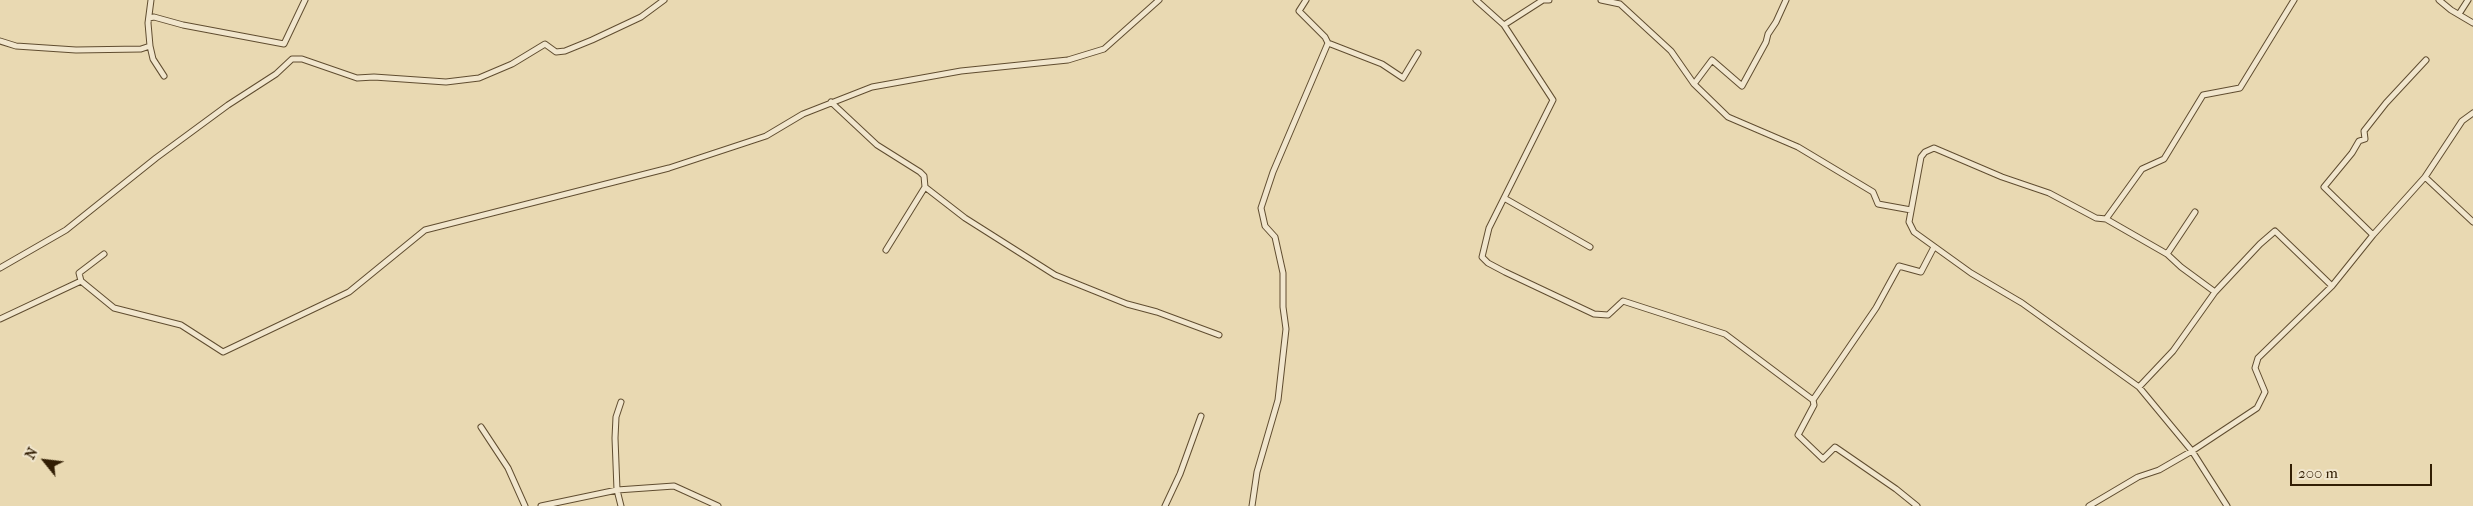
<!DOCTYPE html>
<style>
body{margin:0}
#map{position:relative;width:2473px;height:506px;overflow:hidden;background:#e9d9b2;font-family:"IM FELL French Canon",serif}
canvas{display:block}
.north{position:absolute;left:20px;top:436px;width:50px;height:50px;-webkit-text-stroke:4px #f1e6cd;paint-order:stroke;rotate:299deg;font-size:14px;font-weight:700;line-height:20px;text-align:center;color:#321e04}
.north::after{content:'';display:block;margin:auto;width:18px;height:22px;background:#321e04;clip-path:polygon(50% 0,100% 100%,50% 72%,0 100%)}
.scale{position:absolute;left:2290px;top:464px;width:142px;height:22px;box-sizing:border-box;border:2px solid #321e04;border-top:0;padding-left:6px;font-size:15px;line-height:18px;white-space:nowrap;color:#321e04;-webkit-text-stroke:4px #f1e6cd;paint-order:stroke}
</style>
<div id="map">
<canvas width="2473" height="506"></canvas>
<div class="north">N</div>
<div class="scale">200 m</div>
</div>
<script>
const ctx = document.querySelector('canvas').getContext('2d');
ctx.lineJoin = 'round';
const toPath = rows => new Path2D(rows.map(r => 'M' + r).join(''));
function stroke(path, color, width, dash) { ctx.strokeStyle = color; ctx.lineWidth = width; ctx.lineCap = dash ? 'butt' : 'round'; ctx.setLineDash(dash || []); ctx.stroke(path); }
const minor = toPath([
 [151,0,148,23,150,46,153,59,164,76],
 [1476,0,1504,25,1553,100,1489,228,1482,257,1488,263,1505,272,1594,314,1608,315,1623,301,1725,334,1813,400,1814,405,1798,435,1823,459,1835,447,1896,489,1917,506],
 [1601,0,1620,4,1671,51,1694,84,1728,117,1798,147,1873,192,1878,204,1911,210],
 [2439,0,2451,10,2473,23],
 [2459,14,2468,0],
 [149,18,154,17,183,25,284,44,305,0],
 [1504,25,1543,0,1549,0],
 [0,41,16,46,76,50,141,49,150,46],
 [1328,43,1382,64,1403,78,1418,53],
 [1694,84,1712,60,1742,86,1766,42,1768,34,1776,22,1786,0],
 [831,102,877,145,920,172,924,176,925,187,965,218,1055,275,1127,304,1157,312,1219,335],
 [2425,177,2473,222],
 [1504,198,1590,247],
 [2106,219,2142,169,2164,159,2203,95,2240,88,2294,0],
 [2373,235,2324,187,2352,153,2359,141,2365,139,2364,131,2386,103,2426,60],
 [886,250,925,187],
 [2167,254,2195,212],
 [0,268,66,230,156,158,228,105,276,74,292,59,302,59,357,78,374,77,446,82,479,78,512,64,545,44,556,52,565,51,592,40,641,17,664,0],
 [81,281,114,308,181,325,223,352,349,292,425,230,669,168,766,136,803,114,872,87,961,71,1068,60,1104,49,1159,0],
 [0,319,81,281,79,273,104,254],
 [2139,387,2173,351,2215,292],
 [1813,400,1876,308,1899,266,1921,272,1934,247],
 [621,402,616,417,615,438,617,490,621,506],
 [481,427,508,468,525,506],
 [541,506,617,490,674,486,718,506],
 [1165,506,1180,474,1201,416],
 [1252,506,1257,472,1278,400,1286,329,1283,307,1283,273,1275,237,1265,226,1261,208,1273,172,1328,43,1325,37,1299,11,1306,0],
 [2089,506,2138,477,2159,470,2192,451,2257,408,2265,392,2255,368,2258,358,2332,286],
 [2227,506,2192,451,2139,387,2022,303,1971,273,1914,232,1909,222,1921,157,1925,152,1934,148,2002,177,2049,193,2096,218,2106,219,2167,254,2181,267,2215,292,2260,244,2275,231,2332,286,2373,235,2425,177,2462,121,2473,113]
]);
stroke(minor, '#604d30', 7);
stroke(minor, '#f1e6cd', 5);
</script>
